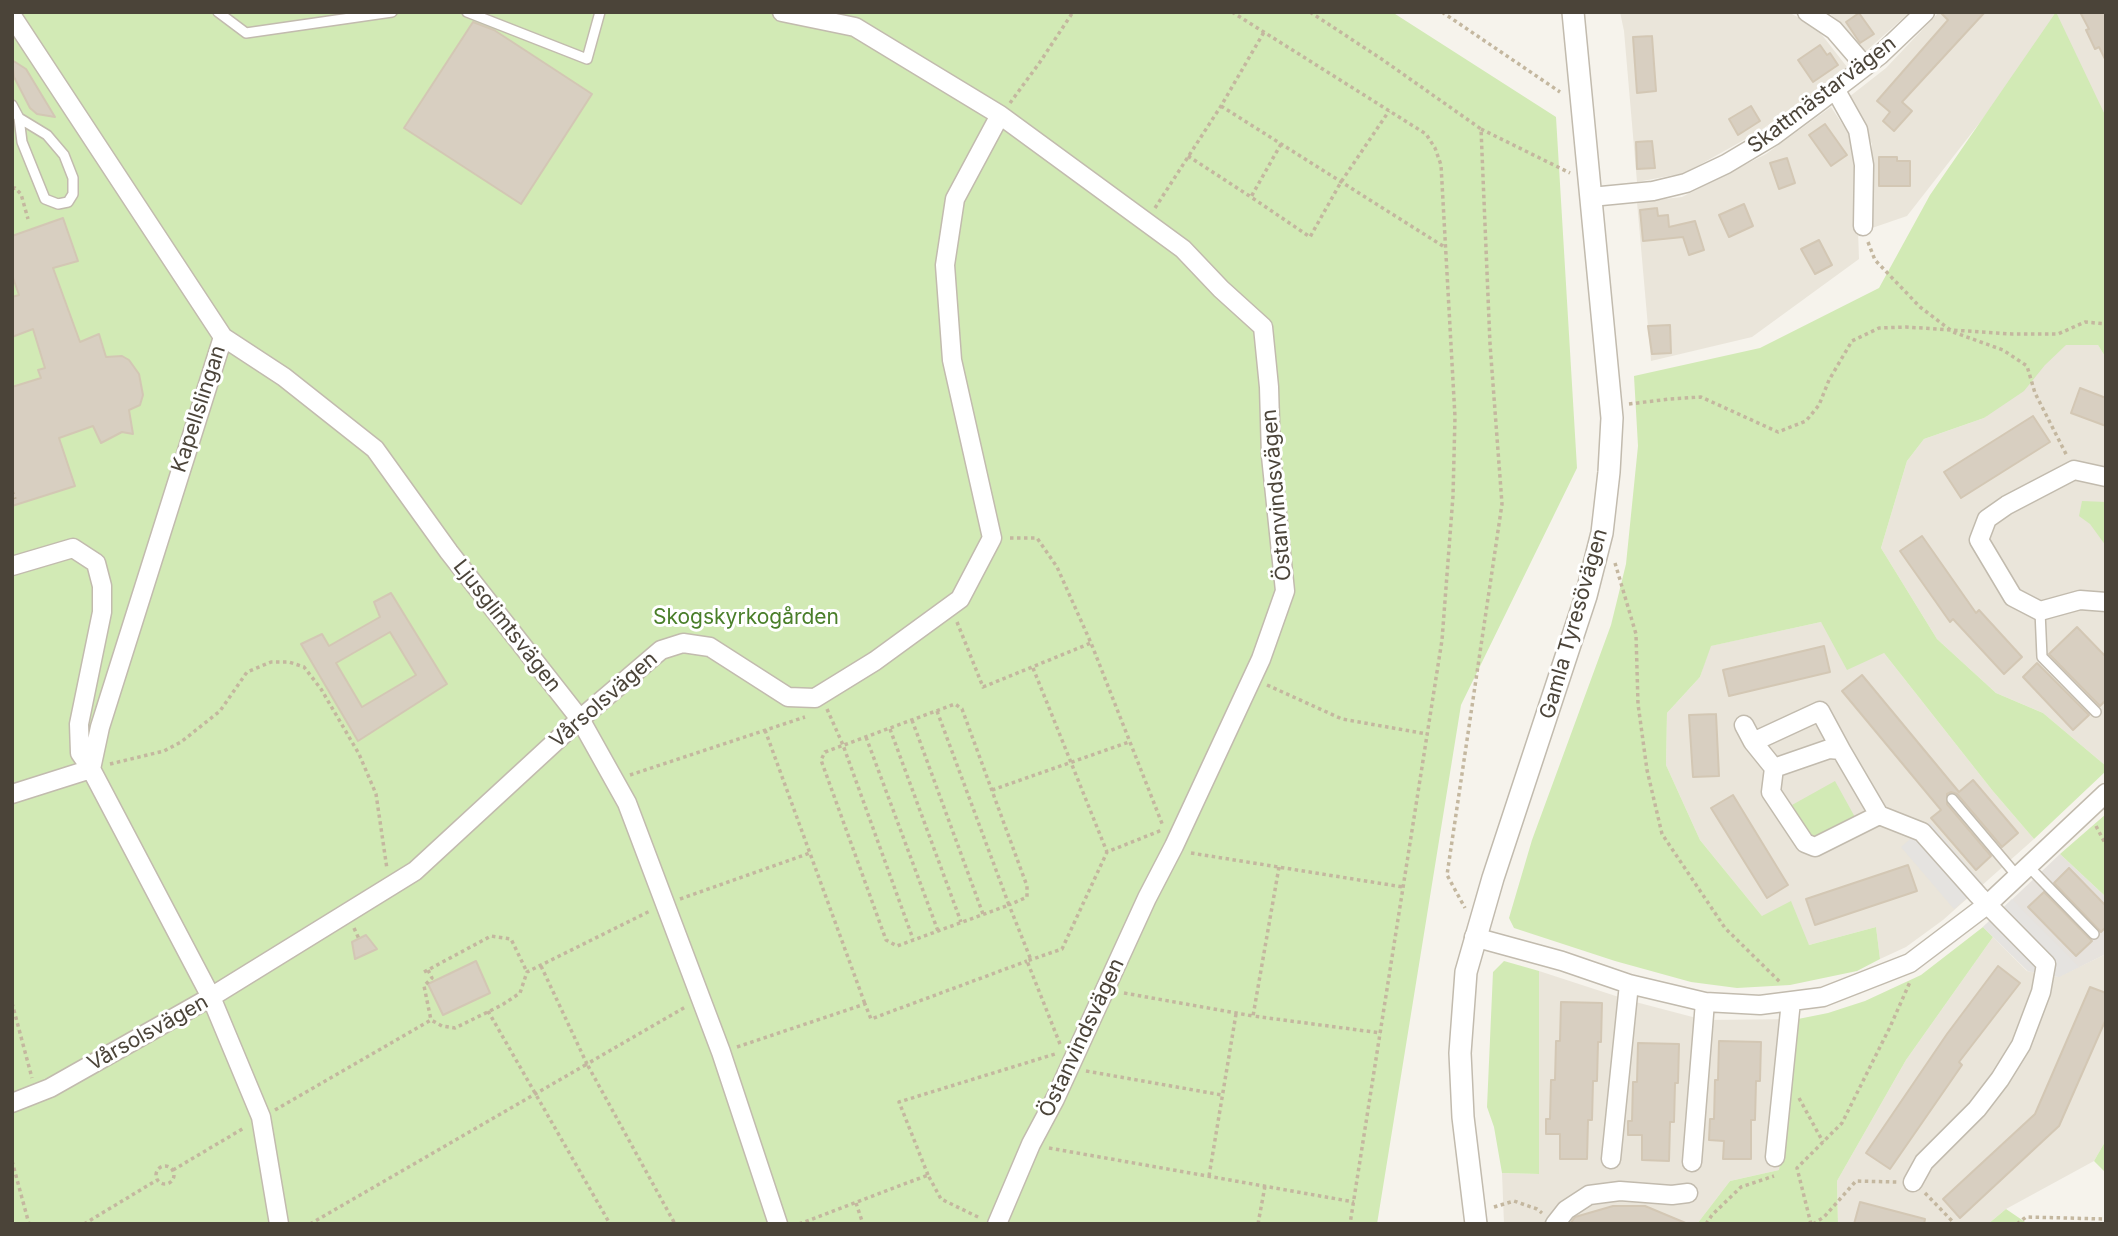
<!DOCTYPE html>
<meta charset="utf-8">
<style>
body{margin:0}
#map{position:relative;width:2118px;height:1236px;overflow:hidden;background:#f6f3ec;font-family:Inter,sans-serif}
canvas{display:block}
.frame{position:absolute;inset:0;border:14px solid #4b4439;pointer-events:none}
</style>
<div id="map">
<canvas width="2118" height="1236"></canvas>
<div class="frame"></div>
</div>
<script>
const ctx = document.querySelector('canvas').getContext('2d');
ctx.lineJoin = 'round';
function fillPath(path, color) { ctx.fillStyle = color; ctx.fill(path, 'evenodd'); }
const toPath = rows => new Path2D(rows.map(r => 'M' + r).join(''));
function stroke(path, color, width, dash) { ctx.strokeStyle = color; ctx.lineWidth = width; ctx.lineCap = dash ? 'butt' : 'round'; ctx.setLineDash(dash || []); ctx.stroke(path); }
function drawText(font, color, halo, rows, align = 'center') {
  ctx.font = font + ' Inter,sans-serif'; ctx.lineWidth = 6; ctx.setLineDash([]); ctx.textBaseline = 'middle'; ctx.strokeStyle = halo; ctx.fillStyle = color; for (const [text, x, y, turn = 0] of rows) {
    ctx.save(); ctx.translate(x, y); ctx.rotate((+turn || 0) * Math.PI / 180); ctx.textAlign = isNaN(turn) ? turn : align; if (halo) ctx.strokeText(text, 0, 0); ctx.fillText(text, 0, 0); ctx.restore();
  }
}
const residential = toPath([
 [1620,12,1788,12,1815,26,1847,67,1760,131,1685,173,1637,182,1624,31],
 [1828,12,1910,12,1865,52,1843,25],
 [1939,12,2106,12,2106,128,2055,26,1907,216,1872,228,1872,144,1849,97,1886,68],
 [1831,107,1855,143,1859,259,1752,337,1651,361,1637,202,1682,197,1766,154],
 [2066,344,2098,345,2106,358,2106,766,2043,713,1996,693,1937,639,1881,548,1907,461,1924,439,1984,418],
 [1821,622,1884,653,1992,790,2034,839,1943,920,1906,947,1880,959,1876,927,1809,945,1762,916,1700,840,1666,765,1667,713,1700,677,1710,646],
 [1993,937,2027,971,2058,977,2106,954,2106,1140,2094,1161,2006,1209,1988,1224,1838,1224,1837,1181,1906,1060],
 [1539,971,1628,1000,1704,1020,1798,1019,1779,1170,1730,1181,1697,1224,1504,1224,1502,1173,1539,1174]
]);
const industrial = toPath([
 [2060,854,2106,897,2106,954,2059,977,2028,971,1983,927]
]);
const green = toPath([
 [12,12,1392,12,1556,117,1577,468,1461,705,1377,1224,12,1224],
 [2056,12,2106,117,2106,358,2098,345,2066,345,2045,365,2024,391,1984,418,1924,439,1907,461,1881,548,1937,639,1996,693,2043,713,2106,766,2106,771,2034,839,1992,790,1884,653,1847,670,1821,622,1711,646,1700,677,1667,713,1666,765,1700,840,1762,916,1791,901,1809,945,1876,927,1880,959,1857,971,1790,985,1737,988,1691,982,1615,961,1514,928,1509,918,1532,840,1611,625,1626,564,1638,446,1634,376,1760,348,1879,288,1930,195],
 [2082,501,2106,502,2106,546,2090,524,2079,516],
 [1835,781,1856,819,1814,843,1792,805],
 [2106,814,2106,897,2060,854],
 [1983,927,1993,937,1906,1060,1837,1181,1838,1224,1697,1224,1730,1181,1779,1170,1798,1019,1828,1013,1865,1001,1921,975],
 [1504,961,1539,971,1539,1174,1502,1173,1494,1127,1487,1107,1493,972],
 [2106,1140,2106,1173,2094,1161],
 [2006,1209,2028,1224,1988,1224]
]);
const parking = toPath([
 [1930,822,1983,884,1954,909,1901,847],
 [2012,899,2079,967,2059,977,2028,971,1983,927]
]);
const building = toPath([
 [1940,12,1985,12,1902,102,1912,111,1894,131,1883,121,1890,112,1877,101,1948,20,1940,12],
 [2080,12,2106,12,2106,61,2099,47,2095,49,2086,30,2089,29,2080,12],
 [1859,13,1874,34,1860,43,1846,22,1859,13],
 [473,22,494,30,592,94,521,204,404,128,473,22],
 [1652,36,1656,91,1637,93,1633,37,1652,36],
 [1820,45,1827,55,1830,53,1838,65,1813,82,1798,60,1820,45],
 [12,60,26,69,55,117,37,114,30,108,14,77,12,60],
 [1751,106,1760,121,1738,135,1729,119,1751,106],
 [1825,124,1847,155,1831,166,1809,135,1825,124],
 [1652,141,1655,168,1637,169,1636,142,1652,141],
 [1879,157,1897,157,1897,161,1910,161,1910,186,1879,186,1879,157],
 [1787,158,1795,183,1779,189,1770,163,1787,158],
 [1744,204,1753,226,1729,237,1719,215,1744,204],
 [1657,208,1658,216,1668,215,1669,227,1695,221,1704,250,1689,255,1683,237,1643,241,1640,210,1657,208],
 [63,218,78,261,53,268,80,342,99,334,106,357,122,356,129,360,139,374,143,395,140,405,129,410,133,434,122,432,101,443,93,426,59,438,75,486,12,506,12,387,41,378,38,370,45,368,33,329,12,337,12,297,19,295,12,275,12,236,63,218],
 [1819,240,1832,265,1815,274,1801,249,1819,240],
 [1670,325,1671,353,1652,354,1648,326,1670,325],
 [2080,388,2106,398,2106,426,2071,413,2080,388],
 [2033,416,2050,442,1961,498,1944,472,2033,416],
 [1922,536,1976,613,1979,610,2022,657,2004,674,1953,619,1950,622,1900,551,1922,536],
 [391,593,447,684,358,741,301,644,322,634,329,646,380,617,374,602,391,593],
 [390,632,416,675,362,707,336,663,390,632],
 [2077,627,2106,657,2106,700,2100,706,2049,654,2077,627],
 [1824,646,1830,672,1729,696,1723,670,1824,646],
 [2037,663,2089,715,2073,730,2023,677,2037,663],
 [1862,675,1959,792,1973,780,2018,833,2002,847,1957,794,1951,792,1947,794,1947,804,1991,856,1976,870,1931,818,1941,810,1842,691,1862,675],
 [1716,714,1719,776,1693,777,1689,715,1716,714],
 [1733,795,1788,885,1767,898,1711,808,1733,795],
 [1908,865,1917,891,1815,925,1806,899,1908,865],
 [2069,868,2106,906,2106,927,2101,932,2054,883,2069,868],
 [2044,892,2092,941,2076,956,2028,907,2044,892],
 [366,935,377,949,355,959,352,942,366,935],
 [476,961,490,993,443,1015,428,984,476,961],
 [1998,966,2020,983,1959,1062,1962,1065,1890,1169,1866,1153,1947,1034,1998,966],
 [2090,987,2106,993,2106,1019,2059,1126,1960,1218,1943,1199,2035,1114,2090,987],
 [1561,1002,1602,1003,1601,1042,1598,1042,1597,1081,1593,1081,1592,1120,1588,1120,1587,1159,1560,1159,1560,1134,1546,1134,1546,1119,1550,1119,1551,1080,1555,1080,1556,1041,1560,1041,1561,1002],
 [1719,1041,1761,1042,1760,1081,1756,1081,1755,1120,1751,1120,1751,1159,1723,1159,1724,1141,1709,1140,1710,1119,1714,1119,1715,1080,1718,1080,1719,1041],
 [1638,1043,1679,1044,1678,1083,1675,1083,1674,1122,1670,1122,1669,1161,1642,1160,1642,1135,1628,1135,1628,1121,1632,1121,1633,1082,1637,1082,1638,1043],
 [1860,1202,1925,1219,1924,1224,1854,1224,1860,1202],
 [1613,1206,1645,1206,1688,1224,1570,1224,1575,1217,1613,1206]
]);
const path = toPath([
 [1232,12,1426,134,1435,148,1441,165,1455,417,1453,496,1442,640,1350,1224],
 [1310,12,1383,60,1481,129,1490,344,1502,504,1447,875,1465,908],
 [1442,12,1560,92],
 [1010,103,1040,62,1073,12],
 [1221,106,1446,248],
 [1481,129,1570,173],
 [1281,144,1251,197,1310,237,1341,182,1389,111],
 [1188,156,1251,197],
 [12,189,15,188,21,194,28,219],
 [1155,208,1221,106,1264,32],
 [1868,242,1875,260,1920,307,1953,332,2003,350,2027,366,2035,393,2067,456],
 [1629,404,1670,399,1701,397,1778,432,1806,421,1819,405,1829,380,1852,341,1879,328,1906,327,2012,334,2058,334,2085,322,2106,324],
 [12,491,15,499],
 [1010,538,1037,538,1057,567,1091,643,1163,826],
 [1615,563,1636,634,1638,704,1647,770,1662,834,1725,928,1781,983],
 [957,622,983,687,1091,643],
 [1033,668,1107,852],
 [1267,685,1342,719,1427,734],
 [827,709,843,745,913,939],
 [937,711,1009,905,897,946,886,940,821,760,825,752,955,704,962,709,1027,886,1027,897,1009,905,1031,960],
 [912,720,983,914],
 [890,729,961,922],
 [765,730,865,1004],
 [866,737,938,931],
 [110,764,164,751,181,742,220,711,247,672,271,662,289,662,304,667,321,689,359,754,376,794,387,869],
 [630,775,805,717],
 [992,790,1129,742],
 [2096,826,2106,845],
 [1191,853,1403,887],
 [1279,867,1253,1016,1381,1033],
 [680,899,810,853],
 [354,928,359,939],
 [541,966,587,1064,687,1006],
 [428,970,432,978,424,986,431,1020],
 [424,972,491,936,511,939,527,972],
 [1124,993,1253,1016],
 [12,1003,32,1078],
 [488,1011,610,1224],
 [1060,1044,1027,961,1062,949,1107,852,1162,830],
 [737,1047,865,1004,871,1019,1027,961],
 [1086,1071,1222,1095],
 [1799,1098,1823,1142],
 [275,1110,431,1020,442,1026,455,1028,502,1005,520,993,527,972,650,911],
 [1049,1148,1354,1202],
 [12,1161,29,1224],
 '156 1175a9 9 0 1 1 18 0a9 9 0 1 1-18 0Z',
 [173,1170,244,1128],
 [928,1175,899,1102,1055,1054],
 [1209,1176,1236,1014],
 [1925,1193,1955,1224],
 [856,1203,863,1224],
 [1494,1207,1514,1201,1537,1209,1542,1213],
 [84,1224,157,1180],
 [310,1224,587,1064,675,1224],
 [799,1224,928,1175,941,1199,980,1218],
 [1258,1224,1265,1186],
 [1706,1224,1712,1215,1741,1187,1774,1176],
 [1811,1224,1797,1168,1842,1123,1890,1027,1910,982],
 [1813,1224,1824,1217,1856,1181,1897,1182],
 [2017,1224,2026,1217,2106,1219]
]);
const service = toPath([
 [218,12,246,33,392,12],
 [467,12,587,59,600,12],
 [12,105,19,118,22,142,45,199,58,204,68,202,73,194,73,178,64,155,47,135,19,118],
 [2040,611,2042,657,2096,712],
 [1952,799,2018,877],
 [2028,866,2094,934]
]);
const minor = toPath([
 [782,12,855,27,1000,115,1183,249,1221,289,1263,327,1269,387,1271,456,1285,591,1261,659,1174,846,1147,898,1055,1099,1031,1144,997,1224],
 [1807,12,1834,30,1865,66],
 [12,16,223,337,100,727,91,769,211,997,261,1117,279,1224],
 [1835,89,1858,130,1864,165,1863,226],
 [1591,197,1653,191,1686,183,1726,164,1773,136,1816,104,1880,55,1925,12],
 [223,337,284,377,375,449,449,552,580,719,627,803,721,1052,778,1224],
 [2106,477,2074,470,2007,505,1987,519,1979,540,2013,597,2040,611,2080,600,2106,602],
 [12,566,73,548,96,563,102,586,102,612,79,724,80,753,91,769,12,794],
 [1744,725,1753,742],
 [1774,768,1753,742,1820,711,1841,750],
 [1879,815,1815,847,1805,843,1771,792,1774,768,1829,749,1841,750,1879,815,1922,832,1978,895,2046,964,2041,992,2021,1045,2000,1079,1977,1109,1924,1162,1913,1182],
 [1474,937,1562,961,1629,984,1705,1002,1760,1005,1823,997,1910,963,1988,904,2106,793],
 [12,1103,50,1088,211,997,415,871,580,719,661,650,683,643,710,647,788,697,815,698,875,661,960,599,992,538,952,360,945,265,955,199,1000,115],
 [1775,1157,1791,1001],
 [1611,1159,1629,984],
 [1692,1162,1705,1002],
 [1555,1224,1566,1210,1589,1195,1620,1191,1672,1195,1688,1193]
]);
const tertiary = toPath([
 [1476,1224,1463,1117,1460,1053,1466,972,1493,878,1586,596,1602,533,1609,472,1612,418,1573,12]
]);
const streetNames = [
 ["Skattmästarvägen",1822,95,-37],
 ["Kapellslingan",199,409,-72],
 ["Östanvindsvägen",1277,495,-95],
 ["Gamla Tyresövägen",1574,624,-74],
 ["Ljusglimtsvägen",507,626,52],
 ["Vårsolsvägen",604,700,-41],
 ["Vårsolsvägen",148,1033,-29],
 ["Östanvindsvägen",1082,1038,-65]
];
const parkNames = [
 ["Skogskyrkogården",746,618]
];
fillPath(residential, '#eae5da');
fillPath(industrial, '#e6e2dd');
fillPath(green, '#d2eab5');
fillPath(parking, '#e5e3e0');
fillPath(building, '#d8cfc1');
stroke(building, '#d3c7b4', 2);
stroke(service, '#c2bbae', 12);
stroke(minor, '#c2bbae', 21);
stroke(tertiary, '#c2bbae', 24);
stroke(path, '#c4b79f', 3.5, [3.5, 3.5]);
stroke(service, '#fff', 9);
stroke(minor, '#fff', 18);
stroke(tertiary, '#fff', 21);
drawText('21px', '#4b4439', '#fff', streetNames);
drawText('21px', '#4a7f2a', '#fff', parkNames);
</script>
